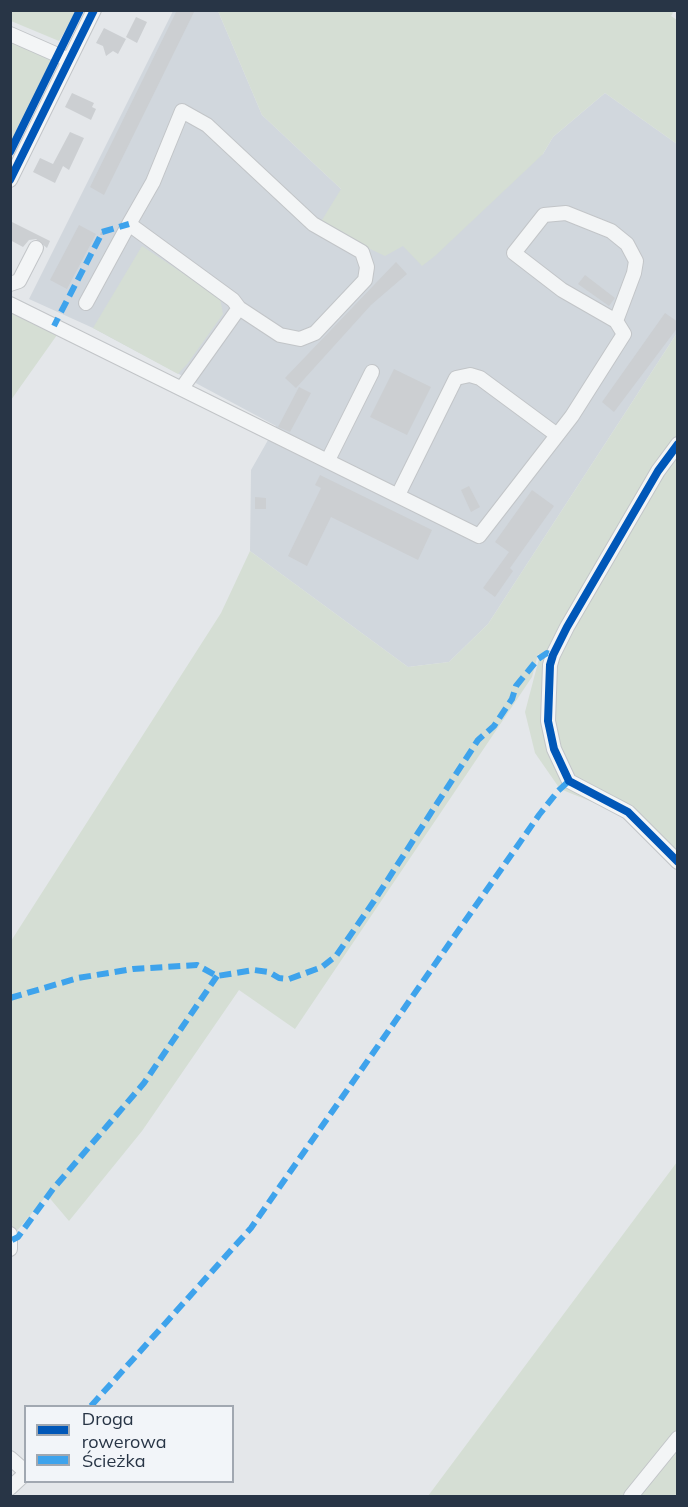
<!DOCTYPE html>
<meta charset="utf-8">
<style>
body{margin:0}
#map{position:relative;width:688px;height:1507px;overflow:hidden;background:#e4e7ea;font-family:Mulish,sans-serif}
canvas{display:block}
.frame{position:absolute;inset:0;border:12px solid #283546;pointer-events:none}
.legend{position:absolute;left:24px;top:1405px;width:210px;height:78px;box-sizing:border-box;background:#f2f5f9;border:2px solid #a1a8b1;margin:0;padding:8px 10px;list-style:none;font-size:18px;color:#283546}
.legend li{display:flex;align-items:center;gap:12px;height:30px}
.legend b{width:30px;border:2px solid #a1a8b1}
</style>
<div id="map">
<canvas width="688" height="1507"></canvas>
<div class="frame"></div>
<ul class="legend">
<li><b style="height:8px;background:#0057b8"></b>Droga rowerowa</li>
<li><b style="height:8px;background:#3ea3ec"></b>Ścieżka</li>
</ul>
</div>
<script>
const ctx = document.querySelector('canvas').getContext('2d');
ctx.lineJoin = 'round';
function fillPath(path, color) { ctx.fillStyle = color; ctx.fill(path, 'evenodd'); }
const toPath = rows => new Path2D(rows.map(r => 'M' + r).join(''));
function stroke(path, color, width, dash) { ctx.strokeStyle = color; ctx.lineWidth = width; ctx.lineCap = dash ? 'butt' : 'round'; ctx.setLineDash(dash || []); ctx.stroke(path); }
const built = toPath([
 [173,11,218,11,262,115,341,189,543,154,553,137,605,93,677,144,677,333,488,624,449,662,408,667,250,551,251,470,276,426,93,328,29,299]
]);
const green = toPath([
 [10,11,11,10,77,11,59,41,11,21],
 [218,11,674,11,671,16,677,20,677,144,605,93,553,137,543,154,435,256,422,266,403,246,385,256,319,225,341,189,262,115],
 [11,41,52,58,11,148],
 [142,246,220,298,223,314,188,363,178,374,93,328],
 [11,310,57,335,11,400],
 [677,333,677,855,640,821,560,789,535,753,525,712,540,655,538,654,532,677,295,1029,239,990,142,1131,69,1221,47,1195,11,1238,11,941,221,613,250,551,408,667,449,662,488,624],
 [677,1162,677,1496,428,1496]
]);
const building = toPath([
 [177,10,195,10,104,195,90,187],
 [136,17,147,22,137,43,126,37],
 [104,28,126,39,118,54,113,51,106,56,103,46,96,43],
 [72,93,94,103,92,107,96,109,91,120,65,107],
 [70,132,84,138,69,170,63,166,55,183,33,172,40,158,53,164],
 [10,221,50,241,47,248,36,239,29,240,23,247,10,240],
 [79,225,96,234,67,289,50,280],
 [396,262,407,274,371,305,296,388,285,378],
 [585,275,615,298,609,306,578,284],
 [665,313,678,322,678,327,614,412,602,402],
 [394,369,431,387,407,435,370,417],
 [299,387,311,393,290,432,278,427],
 [320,475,432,530,418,560,331,517,307,566,288,556,321,488,315,485],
 [469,486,480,507,471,512,461,490],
 [532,490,554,506,510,568,513,571,495,597,483,588,509,552,495,542],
 [255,497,266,498,266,509,255,509]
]);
const path = toPath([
 [101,235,102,232]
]);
const minor = toPath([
 [10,34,69,60],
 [10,180,94,10],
 [129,224,153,182,182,111,207,125,313,224,362,252,367,267,365,280,315,333,300,339,280,335,239,308],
 [10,284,19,281,36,248],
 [86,303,129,224,233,300,239,308,182,388],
 [10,304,479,536,572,416,624,334,616,321,562,290,514,253,544,215,566,213,611,231,627,244,636,261,634,273,616,321],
 [678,444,658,471,567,627,553,655,550,665,548,721,554,749,569,781,628,812,678,862],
 [328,460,372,372],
 [398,495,456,378,470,375,480,378,557,435],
 [10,1234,10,1249],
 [10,1458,26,1472],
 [10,1488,26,1473],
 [631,1496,678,1438]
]);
const quiet = toPath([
 [102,232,129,224],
 [61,312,101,235],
 [54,326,58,318],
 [10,998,78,978,133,969,197,965,217,976,254,970,269,972,279,978,289,979,322,967,336,956,374,901,478,740,494,726,512,699,516,686,538,659,547,653,553,655],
 [12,1240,18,1237,53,1189,144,1083,217,976],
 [91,1406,251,1228,539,815,558,791,569,781]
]);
const cycleway = toPath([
 [10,152,80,10],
 [10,180,94,10],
 [678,444,658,471,567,627,553,655,550,665,548,721,554,749,569,781,628,812,678,862]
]);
fillPath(built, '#d1d7dd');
fillPath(green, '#d5ded4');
fillPath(building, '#cccfd2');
stroke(minor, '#c2c5c8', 16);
stroke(path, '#c2c5ca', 2, [4.5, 4.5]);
stroke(minor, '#f3f5f6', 14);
stroke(quiet, '#3ea3ec', 6, [12, 6]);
stroke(cycleway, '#0057b8', 8);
</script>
